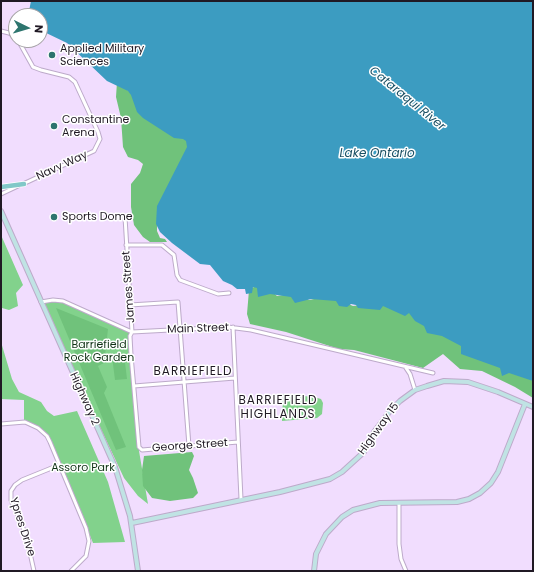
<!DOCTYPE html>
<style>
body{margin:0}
#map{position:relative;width:534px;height:572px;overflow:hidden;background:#f1ddfe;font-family:Poppins,sans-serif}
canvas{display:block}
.frame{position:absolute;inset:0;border:2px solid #201924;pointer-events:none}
.north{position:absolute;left:8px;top:8px;width:40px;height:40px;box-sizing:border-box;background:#fff;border:1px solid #a6a3a7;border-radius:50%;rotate:95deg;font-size:11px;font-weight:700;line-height:16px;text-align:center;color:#201924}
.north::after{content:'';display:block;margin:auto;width:14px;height:18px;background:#2d756e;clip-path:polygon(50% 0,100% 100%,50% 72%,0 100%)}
</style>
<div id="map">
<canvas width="534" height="572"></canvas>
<div class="frame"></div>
<div class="north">N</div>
</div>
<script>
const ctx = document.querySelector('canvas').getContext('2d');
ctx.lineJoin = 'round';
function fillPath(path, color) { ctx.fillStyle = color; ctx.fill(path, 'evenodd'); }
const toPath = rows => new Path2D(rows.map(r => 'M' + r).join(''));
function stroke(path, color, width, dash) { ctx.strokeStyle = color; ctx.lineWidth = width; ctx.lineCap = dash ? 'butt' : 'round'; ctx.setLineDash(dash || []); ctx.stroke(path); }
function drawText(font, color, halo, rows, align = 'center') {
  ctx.font = font + ' Poppins,sans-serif'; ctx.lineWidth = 3; ctx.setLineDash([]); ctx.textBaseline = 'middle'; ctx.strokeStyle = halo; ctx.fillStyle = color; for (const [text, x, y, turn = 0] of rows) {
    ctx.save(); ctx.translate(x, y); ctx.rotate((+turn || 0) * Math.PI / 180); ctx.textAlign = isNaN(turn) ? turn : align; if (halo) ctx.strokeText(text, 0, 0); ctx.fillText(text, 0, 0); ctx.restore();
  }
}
const green = toPath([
 [1,235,23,285,16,293,18,306,9,310,2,308,1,312],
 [58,300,132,332,130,336,138,445,148,504,138,496,124,478,41,302],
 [1,342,12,379,19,392,41,402,47,411,54,416,77,411,108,482,125,542,93,543,50,438,41,430,24,422,24,400,1,399],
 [283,394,314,397,321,399,323,403,322,414,317,418,282,421]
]);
const forest = toPath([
 [117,82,187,136,192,146,157,214,157,231,160,238,165,239,167,242,150,242,143,237,134,225,131,207,131,184,140,173,143,164,138,160,128,157,123,147,121,118,116,97],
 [262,282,277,296,296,293,309,300,329,296,353,306,391,302,533,377,533,398,515,387,482,371,460,369,443,354,423,368,354,350,339,349,286,332,250,324,247,314,249,290],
 [56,308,108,329,104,363,98,366,107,387,104,393,126,447,116,450],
 [124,354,127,379,115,380,112,356],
 [192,452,194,456,189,470,193,478,198,493,193,498,170,501,152,498,143,486,142,470,144,456]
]);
const water = toPath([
 [31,1,533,1,533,381,509,373,502,376,500,368,461,354,461,346,442,336,427,333,424,326,415,321,409,313,405,316,383,306,380,310,358,308,356,305,351,304,347,307,339,306,336,301,311,299,295,303,291,297,270,294,258,297,257,288,253,287,252,293,246,294,245,289,237,289,232,285,223,281,210,265,200,264,172,243,160,232,156,224,157,206,187,147,186,141,183,139,174,138,143,118,137,112,131,95,128,91,107,81,67,43,40,30,40,16,28,16]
]);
const street = toPath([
 [1,31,9,33,16,37],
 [18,40,33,67,41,70,69,77,75,82,98,132,100,139,94,151,23,184],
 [1,194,18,186],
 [125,217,132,332,130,336,131,355,139,447,142,450,238,442],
 [126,245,162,245,174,255,177,275,180,280,218,294,229,293],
 [41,302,53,300,63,301,132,332,228,327,251,330,433,373],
 [130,305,178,302,189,446],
 [233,327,241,499],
 [406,368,410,374,415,390],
 [134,386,235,378],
 [1,424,25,422,38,428,47,436,50,442,86,528,89,541,86,556,71,571],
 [399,503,399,544,401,559,406,571],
 [34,571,26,535,11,500,11,491,15,485,22,480,59,465]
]);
const secondary = toPath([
 [1,211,115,467,130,516,138,571],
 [132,523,280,492,330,479,342,472,364,452,374,432,390,411,400,401,415,390,427,386,444,381,468,382,498,392,533,407],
 [314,571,316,554,326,534,342,517,353,510,380,503,457,502,469,499,480,493,491,483,498,472,525,404]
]);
const primary = toPath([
 [1,187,24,184]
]);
const markers = [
 [52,55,4,"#2d756e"],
 [54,126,4,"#2d756e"],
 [54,217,4,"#2d756e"]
];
const poiNames = [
 ["Applied Military",60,49],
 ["Sciences",60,62],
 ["Constantine",62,120],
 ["Arena",62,133],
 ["Sports Dome",62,217]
];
const streetNames = [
 ["Navy Way",62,166,-25],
 ["James Street",129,287,-94],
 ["Main Street",198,329,-2],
 ["Highway 2",84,399,66],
 ["Highway 15",379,429,-54],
 ["George Street",190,446,-4],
 ["Ypres Drive",22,527,72]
];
const parkNames = [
 ["Barriefield",99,345],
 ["Rock Garden",99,358],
 ["Assoro Park",83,468]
];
const waterNames = [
 ["Cataraqui River",407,99,39],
 ["Lake Ontario",377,154]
];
const neighbourhoodNames = [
 ["BARRIEFIELD",193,372],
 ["BARRIEFIELD",278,401],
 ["HIGHLANDS",278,415]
];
fillPath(green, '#82d28c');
fillPath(forest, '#70c27b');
fillPath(water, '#3c9cc1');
stroke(street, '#bdaaca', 5);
stroke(secondary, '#bdaaca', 6);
stroke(primary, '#fff', 6);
stroke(street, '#fff', 3);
stroke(secondary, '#c0e3e4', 4);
stroke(primary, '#81c8c8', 4.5);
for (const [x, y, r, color] of markers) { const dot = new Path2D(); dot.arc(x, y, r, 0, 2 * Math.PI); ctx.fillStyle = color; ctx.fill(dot); stroke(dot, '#fff', 1.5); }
drawText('11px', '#201924', '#fff', poiNames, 'left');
drawText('11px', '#201924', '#fff', streetNames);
drawText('11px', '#113317', '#fff', parkNames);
drawText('italic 12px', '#1c5165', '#fff', waterNames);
ctx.letterSpacing = '1px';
drawText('12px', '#201924', '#fff', neighbourhoodNames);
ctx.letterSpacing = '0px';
</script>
